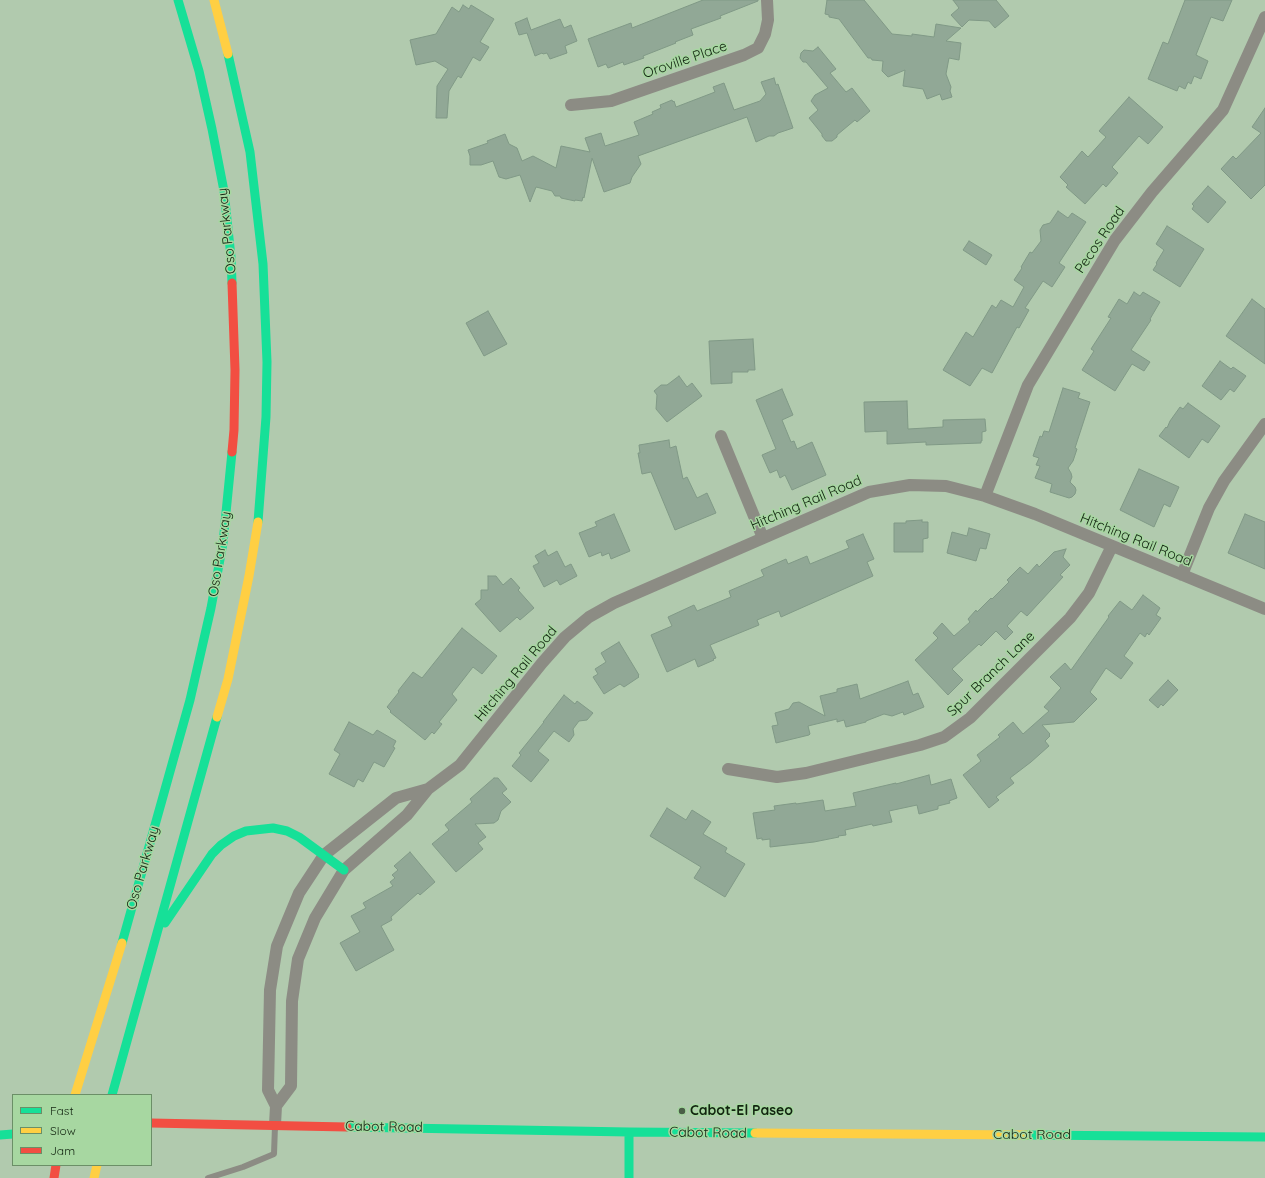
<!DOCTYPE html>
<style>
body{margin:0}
#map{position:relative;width:1265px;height:1178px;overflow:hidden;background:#b1caae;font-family:Quicksand,sans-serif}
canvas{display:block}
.legend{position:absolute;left:12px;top:1094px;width:140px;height:72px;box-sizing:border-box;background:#a7d7a1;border:1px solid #6b8f67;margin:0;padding:5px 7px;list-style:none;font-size:12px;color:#122410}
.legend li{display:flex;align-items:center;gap:8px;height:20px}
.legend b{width:20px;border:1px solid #6b8f67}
</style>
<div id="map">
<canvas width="1265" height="1178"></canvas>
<ul class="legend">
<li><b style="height:5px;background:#16e098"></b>Fast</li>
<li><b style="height:5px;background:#ffcf43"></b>Slow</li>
<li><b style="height:5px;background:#f24e42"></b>Jam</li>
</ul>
</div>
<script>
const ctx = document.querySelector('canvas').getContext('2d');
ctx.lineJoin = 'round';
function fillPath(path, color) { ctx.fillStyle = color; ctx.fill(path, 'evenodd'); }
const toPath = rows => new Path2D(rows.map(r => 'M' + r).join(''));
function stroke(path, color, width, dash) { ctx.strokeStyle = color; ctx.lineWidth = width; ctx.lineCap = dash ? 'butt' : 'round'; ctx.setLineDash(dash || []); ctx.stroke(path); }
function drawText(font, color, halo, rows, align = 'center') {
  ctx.font = font + ' Quicksand,sans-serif'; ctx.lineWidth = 3; ctx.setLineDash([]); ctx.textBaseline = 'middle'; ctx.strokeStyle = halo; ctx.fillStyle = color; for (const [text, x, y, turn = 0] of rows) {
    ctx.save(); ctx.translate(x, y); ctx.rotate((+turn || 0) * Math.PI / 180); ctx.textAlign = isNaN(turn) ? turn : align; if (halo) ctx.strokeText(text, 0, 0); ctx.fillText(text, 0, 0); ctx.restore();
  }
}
const building = toPath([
 [703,0,758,0,758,1,720,16,721,18,691,29,693,35,675,42,676,43,643,56,644,58,624,65,623,62,608,68,606,64,598,67,588,39,631,23,632,28,703,0],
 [827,0,864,0,892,34,912,36,912,34,934,37,936,24,961,28,946,41,961,43,959,60,949,58,946,74,951,87,950,91,952,97,942,100,940,94,927,99,923,89,903,86,905,70,888,77,882,71,883,61,872,60,871,58,868,58,839,19,829,17,829,15,825,14,827,0],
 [953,0,996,0,1009,16,995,28,989,21,969,20,962,27,951,15,959,8,953,0],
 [1185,0,1232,0,1223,21,1211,17,1196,55,1208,61,1201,79,1194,76,1191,84,1188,82,1185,89,1179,86,1177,91,1148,79,1163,42,1168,44,1185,0],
 [463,5,469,9,471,5,494,19,480,42,489,47,480,61,473,57,461,78,458,76,449,91,447,118,436,118,437,86,448,69,435,61,416,65,410,40,436,34,452,7,459,12,463,5],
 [527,18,531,30,560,19,564,28,571,25,577,41,565,46,567,53,550,59,547,53,543,54,542,53,535,56,527,33,519,35,515,23,527,18],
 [818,47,836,69,830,73,846,92,852,88,870,111,857,122,855,120,837,135,837,137,832,141,826,141,822,136,822,134,809,118,818,110,811,101,815,95,828,88,806,62,803,62,800,58,801,53,804,50,813,51,818,47],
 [774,78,776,85,778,84,793,128,778,133,774,136,769,136,756,142,747,117,638,156,641,164,632,177,630,183,604,192,592,158,584,198,583,197,582,201,575,200,575,201,561,198,560,196,555,196,552,191,536,187,530,202,520,175,506,179,499,177,493,161,481,165,470,165,470,156,468,150,488,143,487,141,505,134,509,144,517,148,522,161,533,156,556,168,561,146,590,152,585,138,601,133,605,146,639,135,634,122,653,114,652,112,661,108,660,105,672,100,673,102,674,101,676,107,715,92,713,87,724,83,734,110,760,101,766,94,761,82,774,78],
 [1129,97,1163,127,1148,144,1139,136,1112,167,1118,173,1106,187,1103,184,1085,204,1066,187,1068,185,1060,177,1082,151,1088,157,1106,137,1099,131,1129,97],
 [1265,108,1265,185,1251,199,1221,169,1233,156,1236,159,1261,133,1252,127,1265,108],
 [1208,186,1226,202,1208,223,1192,209,1194,206,1192,204,1208,186],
 [1058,211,1068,218,1072,213,1086,222,1059,263,1065,267,1052,287,1043,281,1025,308,1029,310,1019,328,1017,327,992,373,982,368,970,386,943,370,966,332,973,337,992,305,996,308,1001,300,1013,307,1024,287,1014,280,1022,268,1021,267,1030,252,1032,253,1041,241,1040,230,1043,225,1050,223,1058,211],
 [1167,226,1204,249,1180,287,1153,270,1157,264,1156,263,1164,250,1156,244,1167,226],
 [969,241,992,255,986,265,963,250,969,241],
 [1134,292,1140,296,1143,292,1160,302,1150,319,1151,320,1131,350,1150,362,1144,371,1132,364,1115,391,1082,370,1094,351,1091,349,1111,318,1108,317,1119,299,1127,304,1134,292],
 [1252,299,1265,309,1265,364,1226,336,1252,299],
 [488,311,507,344,484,356,466,323,488,311],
 [753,339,755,370,748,370,748,372,732,372,732,383,711,384,709,341,753,339],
 [1220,361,1231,369,1233,367,1246,376,1234,392,1230,389,1221,400,1202,386,1220,361],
 [679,376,687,387,692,383,702,396,667,422,656,409,657,395,654,391,661,385,667,385,679,376],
 [1063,388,1080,393,1078,398,1090,402,1075,448,1077,449,1073,461,1068,468,1071,473,1072,477,1070,482,1075,487,1076,490,1075,494,1072,497,1069,498,1050,492,1052,484,1035,478,1040,466,1036,465,1039,458,1033,456,1040,436,1042,437,1044,431,1049,432,1063,388],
 [782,389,793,415,782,420,791,442,794,441,797,449,812,442,826,475,792,490,785,475,780,478,777,470,770,473,762,455,776,449,756,400,782,389],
 [907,401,908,429,943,427,943,420,985,419,986,431,982,432,982,441,981,441,981,443,926,445,926,442,887,444,887,431,865,432,864,402,907,401],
 [1188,403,1220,426,1208,443,1202,439,1189,458,1159,436,1166,427,1167,428,1170,421,1180,407,1183,409,1188,403],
 [669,440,670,448,676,446,683,479,687,477,697,498,707,493,716,513,675,530,651,472,642,474,638,453,640,453,639,445,669,440],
 [1139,469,1179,487,1170,507,1164,504,1154,527,1120,510,1139,469],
 [614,514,630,551,611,559,609,553,602,556,601,552,589,557,579,533,597,526,595,522,614,514],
 [1245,514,1265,522,1265,569,1228,553,1245,514],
 [922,520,922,522,928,522,928,538,923,539,923,552,894,552,894,523,906,523,906,521,922,520],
 [969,528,990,534,986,549,980,548,976,561,947,553,952,532,967,536,969,528],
 [863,534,874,559,867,562,873,576,781,617,779,611,757,620,759,625,710,645,716,658,713,659,714,660,698,667,695,659,667,672,651,635,672,626,668,617,694,605,697,611,731,597,729,591,764,576,761,570,786,559,788,564,807,556,810,564,849,548,846,541,863,534],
 [1066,549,1063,557,1070,565,1060,575,1063,577,1027,616,1021,611,1007,626,1013,632,1005,640,996,631,981,646,979,644,952,669,963,680,948,695,915,660,938,638,933,633,942,623,954,636,970,622,968,619,976,610,977,612,991,598,992,599,1009,582,1007,580,1020,567,1028,574,1037,564,1039,567,1054,552,1066,549],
 [545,550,548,556,557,551,565,567,571,564,577,576,560,585,557,580,544,587,533,566,539,563,535,556,545,550],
 [488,576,496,576,503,585,511,578,520,588,518,590,534,608,520,620,517,617,500,632,475,604,481,599,481,590,488,590,488,576],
 [1143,595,1160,608,1156,615,1161,618,1149,635,1147,633,1145,637,1140,633,1124,656,1133,663,1121,679,1106,668,1090,692,1097,699,1074,722,1042,725,1050,734,1049,735,1050,736,1045,741,1049,746,1031,762,1010,778,1014,783,996,797,999,800,989,808,963,775,981,761,977,755,1000,737,998,735,1013,722,1023,734,1049,711,1044,707,1061,688,1050,677,1065,663,1071,670,1109,617,1108,616,1120,601,1132,610,1143,595],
 [462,628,497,656,482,674,473,667,452,694,457,700,439,722,442,724,434,734,432,732,425,740,390,712,391,711,387,707,399,692,398,691,413,672,422,678,462,628],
 [619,642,639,675,638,676,639,677,624,687,620,684,604,694,593,677,598,674,595,669,606,662,601,653,619,642],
 [1168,680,1178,690,1163,706,1161,704,1158,708,1149,700,1168,680],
 [908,681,913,695,918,693,924,707,904,715,903,712,892,716,884,714,866,721,866,722,846,727,844,720,837,722,837,719,808,726,810,734,809,735,776,743,772,726,778,725,775,713,789,709,793,703,799,702,825,716,820,696,837,692,837,689,857,684,860,699,908,681],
 [564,695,575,704,577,701,593,713,587,720,579,721,573,729,574,735,569,742,554,731,538,751,549,760,531,782,512,766,521,755,519,753,544,722,543,722,564,695],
 [349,722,373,735,377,730,396,741,393,747,395,748,384,767,374,762,363,782,358,779,354,787,329,774,340,754,334,750,349,722],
 [929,775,931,785,951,779,957,798,949,801,950,803,938,806,938,809,919,814,917,805,889,811,892,822,873,826,872,824,845,830,846,835,838,836,839,837,814,842,770,847,770,839,762,840,762,838,757,839,753,813,775,810,774,806,796,803,796,804,823,800,825,811,856,806,853,793,896,783,896,784,929,775],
 [494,778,498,778,507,789,502,793,511,802,501,811,498,820,494,823,475,824,486,837,478,843,483,849,456,872,432,844,449,830,445,825,472,802,470,799,494,778],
 [667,808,686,820,692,810,711,822,703,834,727,848,725,852,745,864,725,897,694,878,701,867,650,836,667,808],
 [410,852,435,882,420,895,418,893,391,917,392,920,381,926,394,950,356,971,340,943,360,932,351,916,366,908,363,903,393,886,390,882,395,878,392,875,398,870,394,866,410,852]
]);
const lane = toPath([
 [208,1178,243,1167,274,1154,275,1126]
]);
const street = toPath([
 [571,105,611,101,744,55,758,48,765,34,768,20,767,0],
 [721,436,763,538],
 [985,496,1028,385,1115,240,1152,192,1223,110,1265,17],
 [1182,575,1209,508,1224,481,1265,424],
 [728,769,777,777,806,773,920,745,944,737,970,718,1070,618,1089,593,1112,546],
 [276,1106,291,1086,292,1001,298,959,315,918,344,870,407,815,428,789,460,765,542,663,565,637,589,617,614,603,869,492,910,485,946,486,985,496,1035,514,1265,609],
 [275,1125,276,1106,268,1090,270,990,277,946,299,893,324,855,396,798,428,789]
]);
const fast = toPath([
 [178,0,199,71,212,129,224,191,231,257,232,283],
 [228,54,250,152,263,264,267,362,266,417,258,522],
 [165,923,212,854,221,845,234,836,246,831,273,828,287,831,299,837,344,870],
 [122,943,190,700,211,608,223,543,232,452],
 [112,1095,217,717],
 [347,1127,629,1132,755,1133],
 [629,1132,629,1178],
 [0,1135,13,1134],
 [1026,1135,1265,1137]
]);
const slow = toPath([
 [214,0,228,54],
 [217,717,228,679,249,576,258,522],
 [75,1095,122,943],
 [755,1133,1026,1135],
 [94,1178,97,1165]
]);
const jam = toPath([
 [232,452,234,430,235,370,232,283],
 [151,1123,347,1127],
 [54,1178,56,1165]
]);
const markers = [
 [682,1111,4,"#4a5e47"]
];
const streetNames = [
 ["Oroville Place",685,60,-19],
 ["Oso Parkway",227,231,-96],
 ["Pecos Road",1100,240,-56],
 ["Hitching Rail Road",806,503,-23],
 ["Hitching Rail Road",1136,540,22],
 ["Oso Parkway",220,554,-81],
 ["Hitching Rail Road",516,674,-50],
 ["Spur Branch Lane",991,674,-44],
 ["Oso Parkway",143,868,-74],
 ["Cabot Road",384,1127,1],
 ["Cabot Road",708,1133,1],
 ["Cabot Road",1032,1135]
];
const poiNames = [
 ["Cabot-El Paseo",690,1111]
];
fillPath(building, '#91a896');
stroke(building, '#809986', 1);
stroke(lane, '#8c8c84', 6);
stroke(street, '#8c8c84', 12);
stroke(fast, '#16e098', 9);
stroke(slow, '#ffcf43', 9);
stroke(jam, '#f24e42', 9);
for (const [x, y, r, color] of markers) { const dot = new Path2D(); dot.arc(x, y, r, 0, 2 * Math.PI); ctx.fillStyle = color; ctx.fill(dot); stroke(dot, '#a7d7a1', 1.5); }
drawText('14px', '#122410', '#a7d7a1', streetNames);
drawText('bold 14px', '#122410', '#a7d7a1', poiNames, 'left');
</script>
